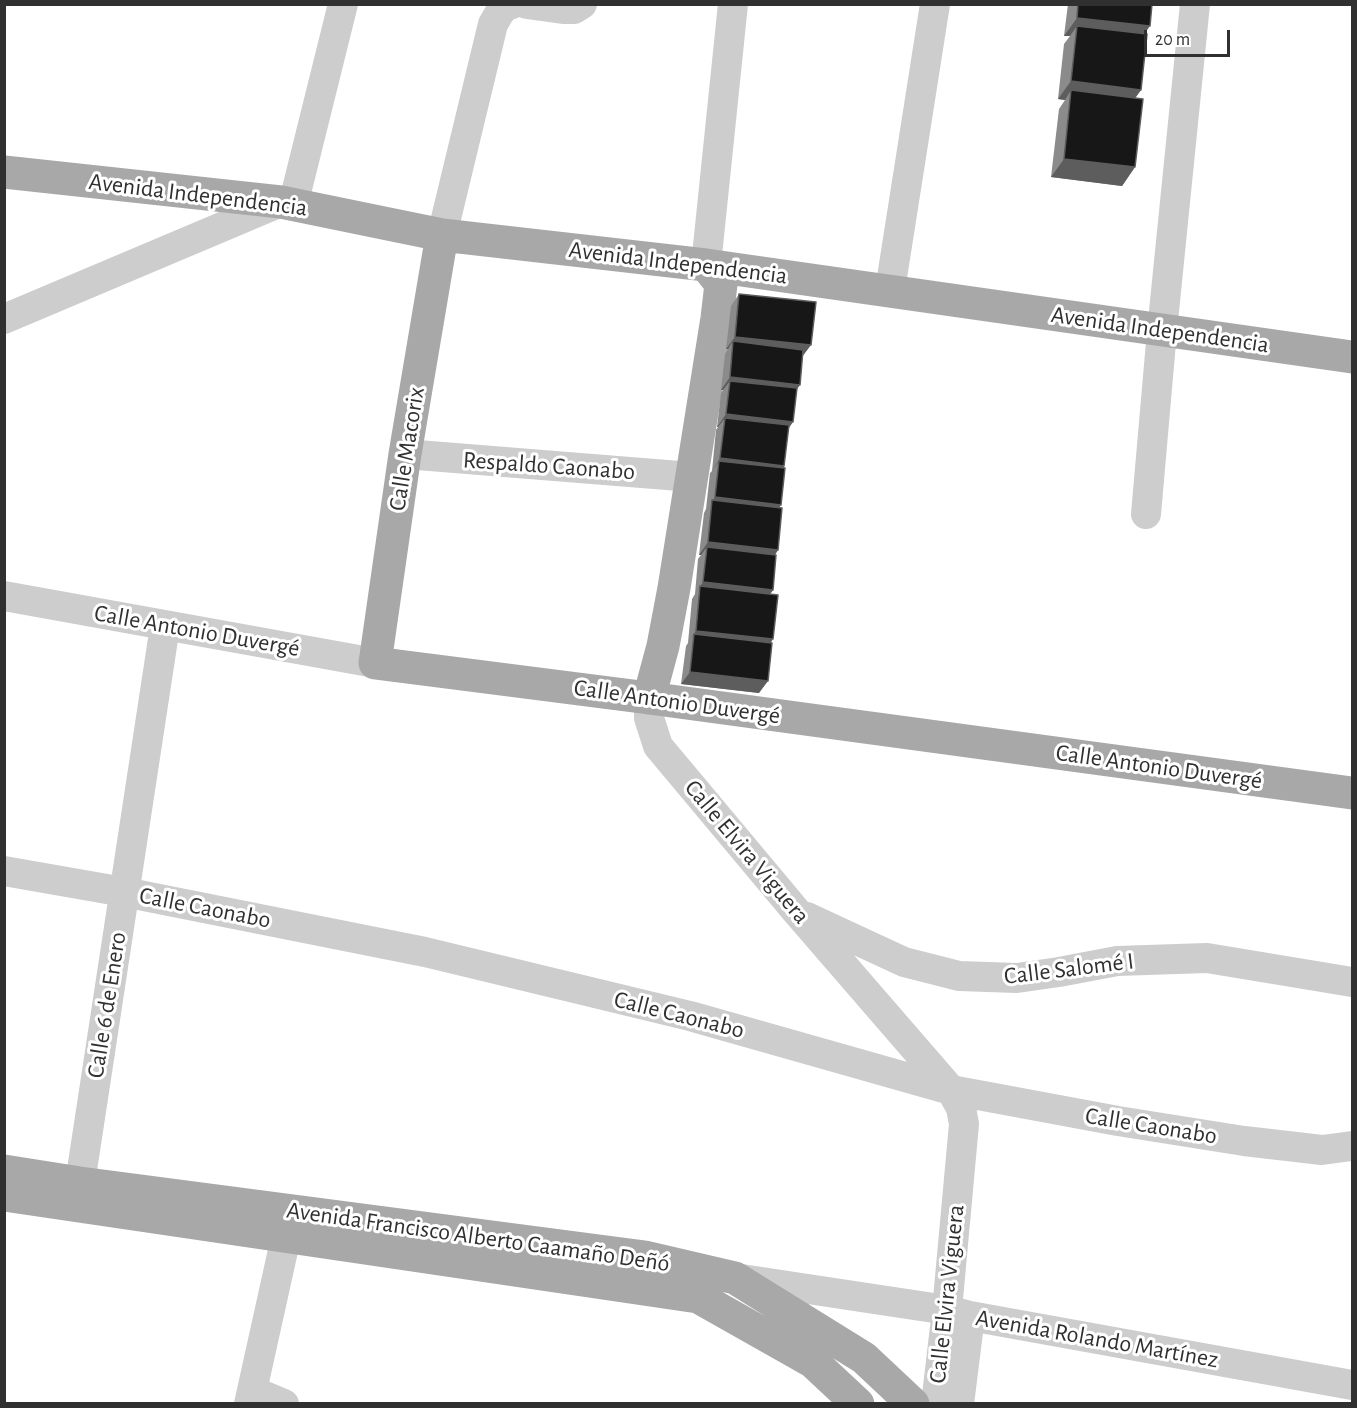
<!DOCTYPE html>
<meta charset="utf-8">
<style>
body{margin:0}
#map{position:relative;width:1357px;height:1408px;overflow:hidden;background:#fff;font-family:"Alegreya Sans",sans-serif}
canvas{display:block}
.frame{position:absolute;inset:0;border:6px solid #303030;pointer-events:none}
.scale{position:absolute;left:1144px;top:30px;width:86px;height:27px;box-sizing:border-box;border:3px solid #303030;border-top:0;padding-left:8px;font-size:18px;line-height:21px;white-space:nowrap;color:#303030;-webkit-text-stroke:4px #fff;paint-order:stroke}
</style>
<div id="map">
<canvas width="1357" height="1408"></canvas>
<div class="frame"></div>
<div class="scale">20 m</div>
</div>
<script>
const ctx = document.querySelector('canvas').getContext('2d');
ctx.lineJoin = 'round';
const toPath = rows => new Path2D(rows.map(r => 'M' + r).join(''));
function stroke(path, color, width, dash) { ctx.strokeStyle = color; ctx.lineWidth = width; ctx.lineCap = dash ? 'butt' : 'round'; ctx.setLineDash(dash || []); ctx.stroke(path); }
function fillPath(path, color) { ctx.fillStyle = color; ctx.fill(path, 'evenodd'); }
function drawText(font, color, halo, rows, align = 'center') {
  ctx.font = font + ' "Alegreya Sans",sans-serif'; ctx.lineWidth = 6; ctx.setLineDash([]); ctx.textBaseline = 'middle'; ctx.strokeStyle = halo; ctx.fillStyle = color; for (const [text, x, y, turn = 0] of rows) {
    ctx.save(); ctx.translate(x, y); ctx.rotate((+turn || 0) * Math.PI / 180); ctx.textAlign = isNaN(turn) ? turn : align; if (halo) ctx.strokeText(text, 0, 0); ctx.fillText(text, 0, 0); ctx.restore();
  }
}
const minor = toPath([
 [527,4,563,9,574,9,582,4],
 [293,205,343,4],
 [442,235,493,24,500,12,506,6,512,4],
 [706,265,733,4],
 [890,290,935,4],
 [4,319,281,202],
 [405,454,692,477],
 [1146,514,1162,331,1195,4],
 [4,596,375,663],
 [649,698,649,718,658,746,796,911,951,1090,961,1108,964,1124,947,1310,936,1404],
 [4,871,124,892,425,952,690,1016,951,1090,1118,1121,1244,1141,1322,1150,1352,1146],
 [807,917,904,962,959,976,1017,978,1059,972,1117,961,1207,958,1352,982],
 [80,1206,80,1183,165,626],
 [735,1278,947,1310,970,1316,1352,1385],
 [253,1391,284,1404],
 [249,1404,286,1237],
 [959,1404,970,1316]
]);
const major = toPath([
 [4,172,281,202,442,235,706,265,1352,357],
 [442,235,405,454,375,663,649,698,1352,793],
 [649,698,663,646,674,588,717,318,721,284,706,265],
 [4,1171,80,1183,645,1257,735,1278,864,1358,913,1404],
 [4,1195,698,1297,813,1362,858,1404]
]);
const wall = toPath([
 [1068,4,1152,4,1145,34,1141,90,1135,98,1135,167,1122,186,1051,177,1059,109,1065,100,1058,99,1064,44,1070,36,1064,36],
 [739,294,802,357,788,429,784,466,783,468,779,508,778,550,775,555,773,590,770,594,771,642,759,693,681,684,686,646,688,643,692,599,695,594,698,559,701,555,699,555,704,513,706,509,710,473,712,471,716,430,718,427,717,427,721,393,723,390,721,390,725,354,728,349,726,349,731,306]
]);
const shadedWall = toPath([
 [1077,18,1150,26,1137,44,1077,26,1070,36,1064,36],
 [1071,81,1141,90,1128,108,1071,90,1065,100,1058,99],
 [1064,159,1135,167,1122,186,1051,177],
 [735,337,811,345,802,357,733,341,728,349,726,349],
 [730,377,800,385,791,397,730,381,723,390,721,390],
 [726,414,793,422,784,435,725,418,718,427,717,427],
 [720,458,784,466,776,478,719,461,712,471],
 [715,497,781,505,773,517,712,501],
 [708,542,778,550,769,563,707,547,701,555,699,555],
 [703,582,773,590,764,602,700,586,695,594],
 [696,631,773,639,765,652,694,634,687,643],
 [690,672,768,681,759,693,681,684]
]);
const building = toPath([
 [1078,4,1152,4,1150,26,1077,18,1078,4],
 [1077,26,1147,34,1141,90,1071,81,1077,26],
 [1071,90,1143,99,1135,167,1064,159,1071,90],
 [739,294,816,302,811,345,735,337,739,294],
 [733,341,803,350,800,385,730,377,733,341],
 [730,381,797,388,793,422,726,414,730,381],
 [725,418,789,425,784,466,720,458,725,418],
 [719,461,785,468,781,505,715,497,719,461],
 [712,500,782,508,778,550,708,542,712,500],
 [707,547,776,555,773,590,703,582,707,547],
 [700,586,778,595,773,639,696,631,700,586],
 [694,634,772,643,768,681,690,672,694,634]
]);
const streetNames = [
 ["Avenida Independencia",198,195,7],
 ["Avenida Independencia",678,263,7],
 ["Avenida Independencia",1160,330,8],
 ["Calle Macorix",407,449,-81],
 ["Respaldo Caonabo",549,466,4],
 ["Calle Antonio Duvergé",197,631,10],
 ["Calle Antonio Duvergé",677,702,8],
 ["Calle Antonio Duvergé",1159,767,8],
 ["Calle Elvira Viguera",747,852,50],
 ["Calle Caonabo",205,908,11],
 ["Calle Salomé I",1069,969,-7],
 ["Calle 6 de Enero",107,1005,-81],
 ["Calle Caonabo",679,1015,14],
 ["Calle Caonabo",1151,1126,9],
 ["Avenida Francisco Alberto Caamaño Deñó",478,1237,8],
 ["Calle Elvira Viguera",947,1294,-84],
 ["Avenida Rolando Martínez",1097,1339,10]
];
stroke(minor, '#cdcdcd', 30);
stroke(major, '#a8a8a8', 33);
fillPath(wall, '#8b8b8b');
fillPath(shadedWall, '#5d5d5d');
fillPath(building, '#171717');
stroke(building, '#5d5d5d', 1.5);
drawText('24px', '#303030', '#fff', streetNames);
</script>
